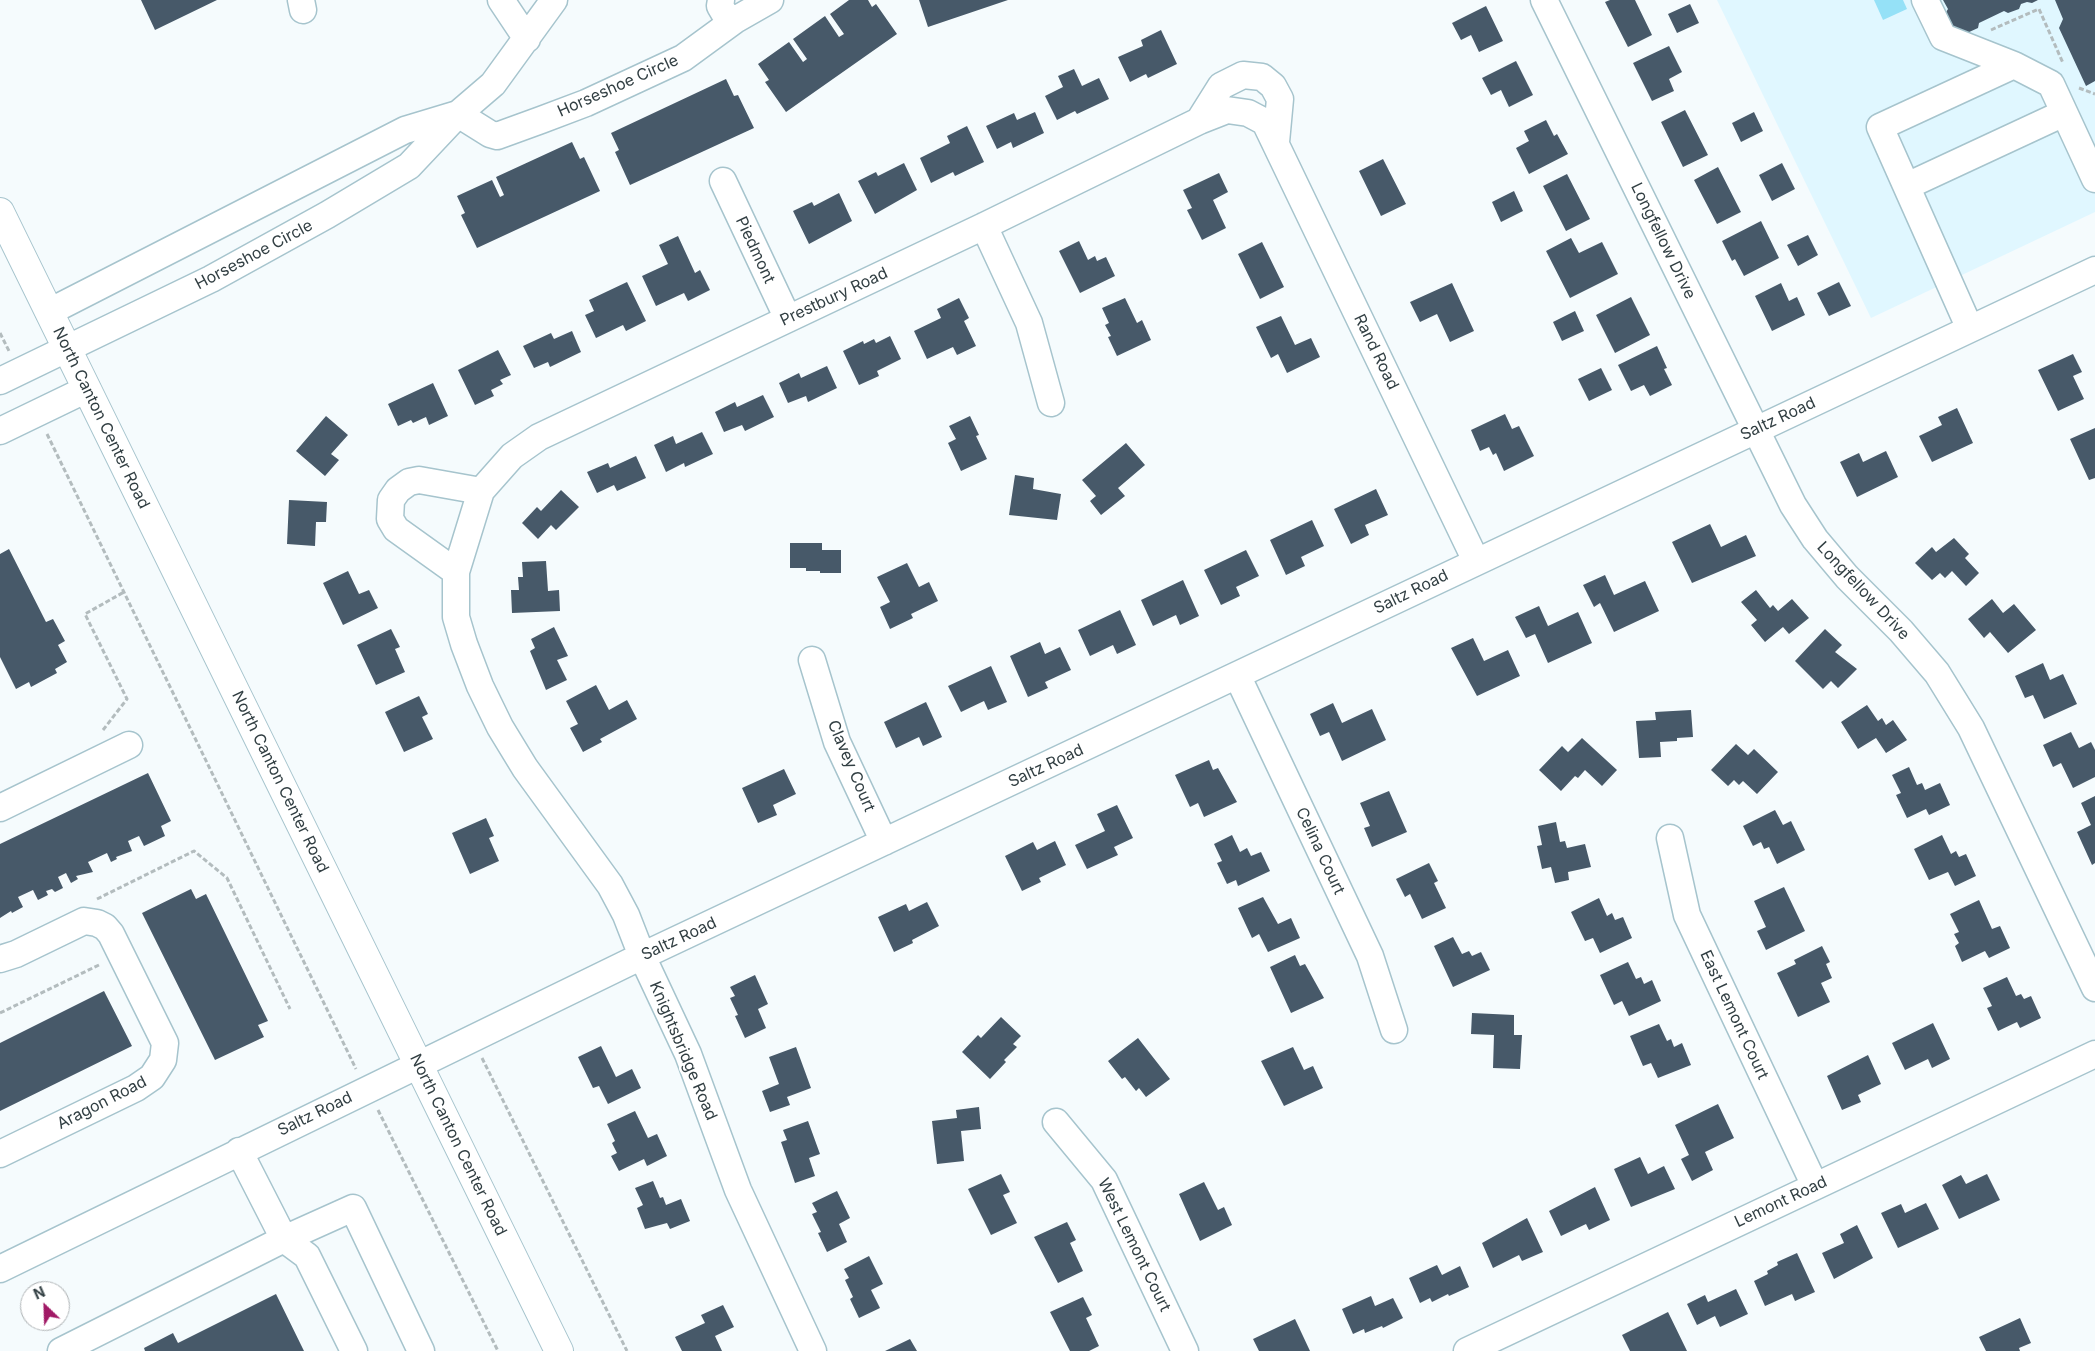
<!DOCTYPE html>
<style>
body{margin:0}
#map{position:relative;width:2095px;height:1351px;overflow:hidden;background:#f5fbfd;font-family:Inter,sans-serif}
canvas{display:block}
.north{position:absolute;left:20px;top:1281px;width:50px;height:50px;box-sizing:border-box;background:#fff;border:1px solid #adb2b4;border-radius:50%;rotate:336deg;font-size:14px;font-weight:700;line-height:20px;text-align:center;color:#323f43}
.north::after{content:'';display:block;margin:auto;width:18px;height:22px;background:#a11a66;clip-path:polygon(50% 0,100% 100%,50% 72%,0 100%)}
</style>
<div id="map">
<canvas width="2095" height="1351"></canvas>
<div class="north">N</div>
</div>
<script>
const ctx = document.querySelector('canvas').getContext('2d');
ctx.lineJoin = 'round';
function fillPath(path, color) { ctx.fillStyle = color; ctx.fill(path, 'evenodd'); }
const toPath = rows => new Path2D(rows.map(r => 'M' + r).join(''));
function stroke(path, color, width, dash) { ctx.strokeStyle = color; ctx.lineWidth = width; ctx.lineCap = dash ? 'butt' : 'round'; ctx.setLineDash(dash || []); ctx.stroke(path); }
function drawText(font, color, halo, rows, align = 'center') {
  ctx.font = font + ' Inter,sans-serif'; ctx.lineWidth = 5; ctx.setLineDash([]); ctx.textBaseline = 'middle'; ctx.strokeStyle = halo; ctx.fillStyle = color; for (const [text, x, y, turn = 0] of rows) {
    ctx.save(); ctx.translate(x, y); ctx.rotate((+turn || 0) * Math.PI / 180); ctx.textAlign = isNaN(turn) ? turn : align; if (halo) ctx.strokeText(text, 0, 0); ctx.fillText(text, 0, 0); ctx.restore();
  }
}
const built = toPath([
 [1717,0,2095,0,2095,212,1871,318]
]);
const green = toPath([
 [1874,0,1903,0,1907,9,1883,20]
]);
const building = toPath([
 [141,0,217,0,155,30],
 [849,0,868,0,872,7,876,4,897,34,786,112,765,82,769,80,758,64,789,42,803,62,807,59,793,39,825,16,839,37,844,34,830,14],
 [919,0,1008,0,928,27],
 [1610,0,1635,0,1652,35,1628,47,1605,2],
 [1943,0,2038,0,2032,3,2027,2,2021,4,2019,9,2008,13,2004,11,1979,23,1978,28,1967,33,1952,28,1945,14,1948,9],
 [2055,0,2095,0,2095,81,2086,86,2059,28,2063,19],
 [1690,4,1699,23,1677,33,1668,14],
 [1486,6,1503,41,1479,52,1471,35,1461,40,1452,23],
 [1161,30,1177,64,1148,78,1146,74,1130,82,1118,57,1143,46,1141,40],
 [1669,46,1682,72,1669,79,1674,91,1652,101,1633,63],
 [1516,61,1533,95,1509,107,1501,90,1491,95,1482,78],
 [1074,69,1082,86,1099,78,1109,99,1077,114,1075,111,1057,120,1045,96,1063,87,1058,76],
 [726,79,734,96,738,95,754,128,630,185,615,152,619,150,611,133],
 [1685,110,1708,155,1683,167,1661,122],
 [1035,112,1044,133,1013,148,1011,142,997,149,986,126,1014,113,1017,120],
 [1754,112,1763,131,1741,142,1732,123],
 [1546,120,1554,136,1557,134,1568,154,1529,174,1516,148,1529,141,1524,131],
 [967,126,984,162,955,176,953,172,931,183,920,158,950,143,947,136],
 [572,142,580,159,584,157,600,191,477,248,461,215,465,213,457,196,492,180,500,197,504,195,496,177],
 [1383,159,1406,204,1381,216,1359,171],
 [904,163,917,190,875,214,858,181,876,172,878,176],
 [1782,163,1795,189,1772,201,1759,175],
 [1718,167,1741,212,1717,224,1694,180],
 [1219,173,1228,192,1213,200,1226,228,1202,240,1187,210,1192,208,1183,190],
 [1567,174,1590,219,1566,231,1543,186],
 [1514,191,1523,211,1501,222,1492,202],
 [839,193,852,221,809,244,793,211,812,202,814,206],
 [1761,221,1779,258,1744,276,1735,259,1732,261,1722,241],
 [1808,235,1818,255,1798,266,1787,245],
 [678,236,695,273,700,270,710,290,688,301,684,293,656,306,642,276,668,264,659,245],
 [1571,238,1579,253,1602,242,1618,274,1570,298,1546,251],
 [1079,241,1088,260,1095,256,1097,261,1106,257,1115,276,1080,293,1059,251],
 [1262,242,1284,287,1260,299,1238,254],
 [627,282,646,321,626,331,623,325,596,338,585,315,594,311,589,300],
 [1839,282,1851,306,1829,316,1817,293],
 [1452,283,1474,331,1450,342,1437,314,1420,322,1410,302],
 [1781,283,1789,301,1797,297,1805,315,1772,331,1755,296],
 [1631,297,1650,335,1615,353,1596,315],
 [959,298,969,318,964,321,976,346,957,355,953,347,927,359,914,331,941,318,937,309],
 [1125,298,1137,323,1142,320,1151,340,1117,356,1108,337,1111,336,1105,325,1109,323,1102,308],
 [1575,311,1584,331,1562,341,1553,322],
 [1281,316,1295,345,1311,338,1320,357,1287,373,1278,354,1271,358,1256,327],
 [572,331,581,352,550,367,548,362,534,368,523,346,551,333,554,339],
 [890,336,901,359,877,371,879,376,859,385,843,351,863,341,864,344,874,339,876,343],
 [1657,346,1667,368,1664,369,1672,385,1650,396,1644,385,1631,391,1618,365],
 [498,350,511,375,500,380,503,384,491,390,494,396,475,405,458,370],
 [2073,354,2082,372,2073,376,2084,399,2058,411,2038,370],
 [827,366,837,388,808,402,806,396,788,403,779,383,799,373,801,378],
 [1601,368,1612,390,1589,401,1578,379],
 [433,383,448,416,429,425,426,417,413,423,411,420,398,426,388,404],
 [763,395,774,417,745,431,742,425,724,432,715,412,735,402,737,407],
 [1957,408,1973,443,1932,462,1919,436,1942,425,1938,417],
 [1505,414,1512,429,1519,426,1534,456,1504,471,1496,453,1493,455,1489,447,1480,451,1471,430],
 [326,416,348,435,331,454,339,460,325,476,296,451],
 [970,416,979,435,976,436,987,459,961,471,948,443,956,439,949,426],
 [2095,428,2095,478,2089,480,2070,439],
 [702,432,713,454,685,467,684,463,666,472,654,445,673,436,676,444],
 [1126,443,1145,465,1118,488,1125,496,1101,515,1090,501,1096,496,1082,480],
 [1886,451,1898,477,1857,497,1840,462,1859,453,1863,462],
 [636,456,646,478,617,491,614,485,597,493,587,472,608,463,610,468],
 [1015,475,1034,478,1033,489,1061,494,1057,520,1009,515],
 [1376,489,1388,515,1365,525,1369,535,1351,544,1334,509],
 [561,490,579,507,556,530,551,525,538,539,522,523,537,507,541,511],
 [289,500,327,502,326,522,316,522,315,546,287,544],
 [1312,520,1324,546,1301,557,1305,566,1286,575,1270,540],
 [1710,524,1721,547,1746,535,1756,556,1692,583,1672,542],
 [1954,538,1969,554,1965,558,1979,573,1966,586,1952,571,1945,578,1940,573,1932,580,1915,563,1932,547,1936,552],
 [790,543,822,543,822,550,841,550,841,573,820,573,820,571,806,571,806,568,790,568],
 [9,549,46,622,53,619,65,641,58,645,67,662,55,669,57,673,31,687,29,682,16,689,0,657,0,554],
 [1246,550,1259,576,1236,587,1240,596,1221,605,1204,570],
 [546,561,548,591,559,590,560,611,512,613,511,590,519,590,518,577,523,577,522,562],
 [907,563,919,587,929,582,938,601,911,614,913,618,890,629,880,607,890,602,877,577],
 [348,571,359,594,369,590,378,608,343,625,323,583],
 [1605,575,1614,595,1645,581,1659,611,1614,632,1600,603,1594,607,1583,585],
 [1183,580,1199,616,1180,625,1176,615,1153,626,1141,600],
 [1756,590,1770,608,1773,605,1778,611,1792,599,1809,618,1789,634,1783,627,1765,642,1751,625,1757,620,1741,602],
 [1992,599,2003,613,2014,604,2036,630,2008,653,1990,632,1984,638,1968,619],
 [1539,606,1548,626,1578,612,1592,643,1548,663,1535,634,1526,638,1515,617],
 [1120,610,1136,645,1117,654,1113,645,1090,656,1078,630],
 [554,627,568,656,557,660,567,680,546,690,530,651,535,648,531,639],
 [391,629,400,647,395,649,405,672,376,685,357,645],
 [1825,629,1842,645,1835,652,1857,669,1838,688,1831,681,1823,689,1795,661],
 [1473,638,1484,661,1508,650,1520,676,1477,696,1451,648],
 [1040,642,1045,654,1060,647,1071,670,1045,682,1048,688,1028,697,1010,656],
 [2043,663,2050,680,2063,674,2077,704,2044,719,2033,695,2025,698,2015,676],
 [991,666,1007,702,988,710,984,701,961,712,948,686],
 [596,685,609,710,627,700,637,719,600,739,602,742,583,752,570,728,578,724,566,701],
 [419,696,428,714,422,717,433,739,404,752,385,712],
 [926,702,942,737,923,746,919,737,896,748,884,722],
 [1333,703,1342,723,1372,709,1386,740,1342,761,1329,732,1320,736,1310,714],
 [1867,705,1878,721,1882,718,1886,725,1893,720,1907,740,1886,753,1876,738,1858,749,1841,722],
 [1691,710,1693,737,1677,738,1677,741,1660,742,1661,757,1639,758,1636,721,1656,720,1655,712],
 [2071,732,2079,748,2091,742,2095,750,2095,777,2073,788,2061,763,2053,767,2043,745],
 [1582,738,1617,770,1602,786,1585,770,1578,778,1575,776,1561,791,1539,770,1562,746,1568,752],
 [1736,744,1748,755,1754,749,1778,772,1757,794,1743,781,1739,785,1734,780,1728,786,1711,770],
 [1209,760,1213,770,1218,768,1237,802,1204,817,1198,803,1190,807,1175,775],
 [1909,767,1917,785,1922,783,1925,790,1940,783,1950,805,1929,815,1926,809,1907,818,1896,795,1901,793,1892,775],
 [784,769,796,794,773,805,777,815,758,823,742,788],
 [148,773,171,821,161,826,165,836,144,846,139,836,128,841,132,851,116,857,117,859,111,862,107,853,88,862,93,872,76,876,78,879,71,883,66,873,58,877,63,888,55,892,52,889,46,891,48,895,38,900,33,890,18,897,23,907,12,913,11,911,0,918,0,844],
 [1389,791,1407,832,1372,847,1364,828,1370,826,1360,803],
 [2095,796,2095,863,2092,865,2077,832,2091,825,2081,803],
 [1117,805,1133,838,1114,847,1118,855,1087,869,1075,845,1105,831,1097,814],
 [1775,810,1783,825,1791,821,1805,850,1777,864,1769,847,1764,849,1761,842,1753,846,1743,826],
 [486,818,494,836,489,838,499,861,470,874,452,833],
 [1556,822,1560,842,1565,841,1567,848,1585,844,1591,867,1568,872,1569,880,1555,883,1551,867,1542,869,1537,846,1542,845,1538,826],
 [1232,835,1240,852,1247,848,1251,856,1261,852,1270,871,1238,886,1236,880,1227,884,1217,863,1222,861,1214,844],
 [1942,835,1951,854,1956,851,1959,857,1966,854,1976,876,1955,886,1948,872,1929,880,1914,849],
 [1055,841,1066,865,1039,878,1041,882,1022,891,1005,856,1033,842,1037,850],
 [1429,863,1438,881,1434,883,1446,908,1422,919,1410,894,1405,897,1396,879],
 [1784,887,1805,931,1766,950,1757,931,1766,927,1754,901],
 [191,889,196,899,206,894,268,1021,258,1025,264,1037,215,1060,142,913],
 [1263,897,1278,924,1291,918,1300,938,1268,952,1259,934,1252,938,1238,908],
 [1599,898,1607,916,1612,913,1615,920,1623,917,1632,938,1600,953,1593,938,1585,941,1571,912],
 [1979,900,1992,929,2000,926,2010,948,1989,958,1985,951,1962,962,1955,946,1959,943,1954,934,1959,932,1950,914],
 [927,902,939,926,912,940,913,943,894,952,878,917,906,904,909,911],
 [1453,937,1462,954,1469,951,1472,956,1481,952,1490,970,1453,987,1434,946],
 [1822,946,1830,962,1826,964,1832,978,1821,983,1830,1002,1798,1017,1777,973,1796,964,1794,960],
 [1295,955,1300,966,1305,964,1324,998,1291,1013,1270,967],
 [1628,962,1636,979,1641,977,1644,984,1652,980,1661,1001,1629,1016,1622,1001,1614,1005,1600,975],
 [755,975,768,1004,758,1009,766,1028,745,1038,735,1016,738,1015,730,998,735,996,730,987],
 [2007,977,2016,996,2021,994,2024,999,2031,996,2041,1018,2020,1028,2017,1022,1998,1031,1987,1008,1992,1006,1983,988],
 [104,991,132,1046,0,1111,0,1043],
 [1472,1013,1514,1015,1514,1035,1522,1035,1520,1069,1493,1068,1494,1035,1471,1034],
 [1001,1017,1021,1036,1013,1044,1017,1047,1004,1060,1006,1062,990,1079,962,1052,978,1035,981,1038],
 [1933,1023,1950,1059,1932,1068,1928,1059,1905,1070,1892,1043],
 [1659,1024,1667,1041,1671,1039,1674,1047,1682,1043,1691,1065,1658,1078,1651,1063,1643,1066,1630,1036],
 [1138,1038,1170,1079,1146,1097,1139,1088,1136,1091,1125,1077,1122,1079,1108,1061],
 [601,1046,616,1077,632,1069,641,1088,608,1104,599,1086,593,1088,578,1057],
 [796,1047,811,1088,787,1097,790,1105,770,1112,762,1091,779,1084,769,1057],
 [1293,1047,1304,1070,1313,1066,1323,1088,1284,1106,1261,1061],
 [1868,1055,1881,1084,1858,1095,1861,1102,1842,1110,1827,1076],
 [1718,1104,1734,1138,1705,1152,1713,1170,1692,1181,1681,1159,1689,1155,1675,1125],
 [979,1107,981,1129,961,1131,964,1161,937,1164,932,1121,957,1118,956,1110],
 [635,1111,648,1138,657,1134,667,1156,647,1166,644,1159,619,1171,611,1156,617,1153,612,1143,615,1141,607,1124],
 [808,1121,820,1154,809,1158,815,1176,795,1183,781,1142,787,1140,783,1130],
 [1640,1157,1648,1174,1664,1166,1675,1189,1631,1207,1614,1169],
 [1001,1174,1010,1192,1003,1195,1017,1223,991,1235,968,1189],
 [1987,1174,2000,1200,1959,1219,1942,1185,1961,1175,1966,1184],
 [653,1181,660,1198,663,1197,666,1205,681,1199,690,1221,670,1229,667,1223,645,1229,637,1208,643,1205,635,1188],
 [1204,1182,1218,1210,1224,1207,1232,1225,1200,1241,1179,1194],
 [1595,1187,1610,1220,1589,1230,1586,1224,1561,1236,1549,1211],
 [837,1191,850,1218,839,1224,847,1242,827,1252,818,1233,821,1232,812,1214,817,1212,812,1203],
 [1926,1203,1939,1229,1898,1248,1881,1213,1901,1204,1905,1213],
 [1527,1218,1543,1252,1522,1261,1519,1255,1493,1268,1482,1243],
 [1067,1222,1076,1240,1070,1243,1083,1271,1058,1283,1034,1237],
 [1857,1225,1873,1258,1834,1279,1822,1253,1844,1243,1840,1234],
 [1797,1253,1815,1292,1795,1301,1792,1294,1765,1306,1754,1281,1768,1274,1767,1271,1778,1265,1777,1262],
 [869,1256,883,1284,871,1290,880,1308,859,1318,850,1299,853,1297,845,1280,849,1278,844,1269],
 [1437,1265,1442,1275,1460,1266,1469,1287,1449,1296,1448,1294,1432,1302,1430,1298,1420,1303,1409,1278],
 [1736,1289,1748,1314,1720,1327,1715,1316,1697,1325,1687,1304,1705,1295,1708,1302],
 [276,1294,304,1351,145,1351,144,1348,173,1333,178,1343],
 [1371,1296,1375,1306,1393,1298,1403,1318,1383,1328,1382,1326,1365,1333,1364,1329,1353,1334,1342,1309],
 [1083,1297,1092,1315,1086,1318,1099,1346,1089,1351,1070,1351,1050,1312],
 [723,1305,734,1327,715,1336,722,1351,682,1351,675,1337,705,1323,701,1315],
 [1668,1312,1687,1351,1630,1351,1622,1335],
 [2020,1318,2031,1343,2019,1348,2020,1351,1986,1351,1979,1337],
 [1295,1319,1310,1351,1259,1351,1253,1339],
 [910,1339,917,1351,885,1351]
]);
const path = toPath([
 [1991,30,2039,9,2063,63],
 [2079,88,2095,94],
 [0,333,9,351],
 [47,434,356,1069],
 [103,730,127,699,85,614,124,592],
 [97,899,194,851,227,878,290,1009],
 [0,1013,101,964],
 [482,1058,627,1351],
 [378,1110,498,1351]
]);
const minor = toPath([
 [301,0,303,10],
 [501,0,527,39],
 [721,0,720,6,730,23],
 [1544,0,1793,505,1815,539,1847,577,1901,631,1937,673,1971,728,2095,988],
 [1925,0,1943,37,2014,65],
 [1199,121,1221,86,1243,75,1262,77,1273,86,1280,99,1276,142],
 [723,181,788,319],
 [1907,186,2064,113],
 [984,226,1029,323,1051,403],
 [49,312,405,130,458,114,490,134,497,136,541,120,586,103,683,58,735,20,770,0],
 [1970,329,1880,127,2014,65,2051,84,2095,179],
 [0,381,211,279,327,215,409,166,458,114,493,84,554,0],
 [0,431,87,389],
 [456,572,396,529,390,519,391,500,398,490,409,482,419,480,481,491],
 [812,660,837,742,884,842],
 [1237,675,1370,956,1394,1030],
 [0,808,129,745],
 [1670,838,1687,915,1815,1186],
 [0,959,16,954,84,921,97,923,105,927,111,934,165,1043,163,1060,152,1077,136,1088,0,1154],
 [1056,1122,1104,1180,1185,1351],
 [239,1151,284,1239,307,1256,354,1351],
 [0,1269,642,956,2095,270],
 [61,1351,284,1239,353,1208,421,1351],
 [813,1351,738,1190,688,1054,642,956,626,915,610,885,525,768,500,727,480,686,464,644,456,617,456,572,481,491,512,456,539,437,984,226,1199,121,1227,110,1248,113,1265,122,1476,561],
 [1467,1351,2095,1054]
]);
const major = toPath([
 [0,212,559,1351]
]);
const streetNames = [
 ["Horseshoe Circle",618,86,-24],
 ["Longfellow Drive",1663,241,64],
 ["Piedmont",755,250,65],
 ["Horseshoe Circle",254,255,-28],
 ["Prestbury Road",834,297,-25],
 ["Rand Road",1376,352,64],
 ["North Canton Center Road",101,418,64],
 ["Saltz Road",1778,419,-25],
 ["Longfellow Drive",1863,591,47],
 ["Saltz Road",1411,592,-26],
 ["Clavey Court",851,766,67],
 ["Saltz Road",1046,766,-25],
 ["North Canton Center Road",280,782,64],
 ["Celina Court",1320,851,65],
 ["Saltz Road",679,939,-25],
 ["East Lemont Court",1734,1015,65],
 ["Knightsbridge Road",683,1051,67],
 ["Aragon Road",102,1103,-27],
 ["Saltz Road",315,1114,-26],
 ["North Canton Center Road",458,1145,64],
 ["Lemont Road",1781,1202,-25],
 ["West Lemont Court",1134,1245,64]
];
fillPath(built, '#e0f7ff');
fillPath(green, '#95e1f7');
fillPath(building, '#475969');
stroke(minor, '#a6c4cd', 29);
stroke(major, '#a6c4cd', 30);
stroke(path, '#b3bcbe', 3, [5, 2.5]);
stroke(minor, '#fff', 26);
stroke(major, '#fff', 28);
drawText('16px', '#323f43', '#fff', streetNames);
</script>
